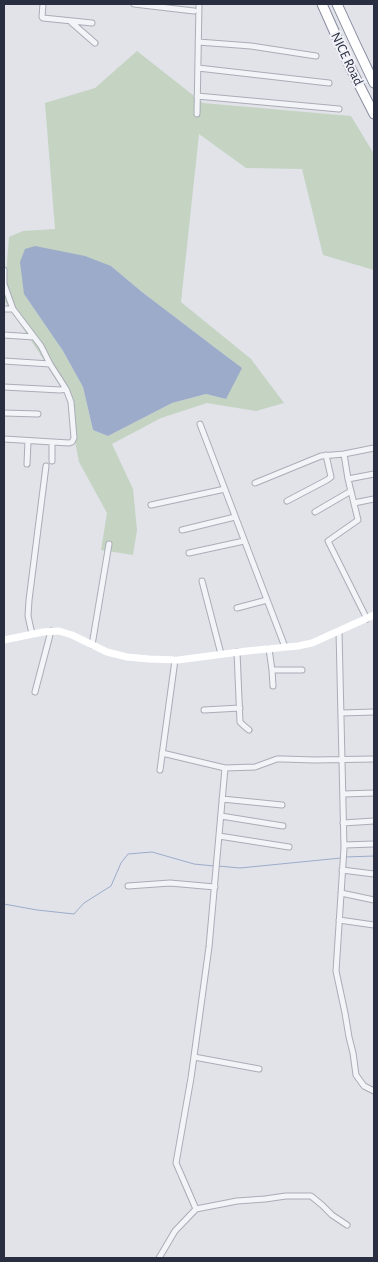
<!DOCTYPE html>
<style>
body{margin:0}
#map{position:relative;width:378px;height:1262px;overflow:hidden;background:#e1e3e9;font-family:"Alegreya Sans",sans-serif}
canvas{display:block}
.frame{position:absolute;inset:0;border:5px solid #292e41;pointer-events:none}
</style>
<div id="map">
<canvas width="378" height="1262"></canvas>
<div class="frame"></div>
</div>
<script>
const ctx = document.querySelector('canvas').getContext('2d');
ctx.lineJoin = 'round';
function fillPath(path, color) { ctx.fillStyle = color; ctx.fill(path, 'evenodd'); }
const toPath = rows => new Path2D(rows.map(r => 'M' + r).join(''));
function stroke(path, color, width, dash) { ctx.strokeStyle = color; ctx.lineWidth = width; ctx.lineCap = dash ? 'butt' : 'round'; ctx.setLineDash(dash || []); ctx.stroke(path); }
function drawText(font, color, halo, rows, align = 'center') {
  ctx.font = font + ' "Alegreya Sans",sans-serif'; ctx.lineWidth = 4; ctx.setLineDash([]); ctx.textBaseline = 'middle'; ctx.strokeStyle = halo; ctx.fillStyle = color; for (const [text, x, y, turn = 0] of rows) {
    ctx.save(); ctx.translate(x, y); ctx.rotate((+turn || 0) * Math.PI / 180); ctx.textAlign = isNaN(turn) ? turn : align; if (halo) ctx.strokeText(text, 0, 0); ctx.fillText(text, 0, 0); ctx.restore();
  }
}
const green = toPath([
 [137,51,203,103,351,116,374,154,374,270,323,255,302,169,246,168,199,134,181,302,251,359,284,403,256,411,207,403,161,418,112,444,133,489,137,530,133,555,101,550,107,513,79,462,66,393,4,300,9,237,23,231,55,229,45,103,95,88],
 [111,266,142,292,230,359,226,399,206,394,172,403,108,436,93,430,83,387,63,351,24,294]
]);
const water = toPath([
 [35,246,85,256,111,266,142,292,230,359,242,368,226,399,206,394,172,403,108,436,93,430,83,387,63,351,24,294,20,262,25,249]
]);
const stream = toPath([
 [345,857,374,856],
 [218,866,240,868,341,858],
 [4,904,37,910,74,914,84,903,111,886,121,863,128,854,152,852,194,864,214,866]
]);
const street = toPath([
 [43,4,42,17,43,18,92,23],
 [134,4,194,11],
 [71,22,95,43],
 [198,42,251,46,316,56],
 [198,68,329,83],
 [197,96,339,109],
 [197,114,199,4],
 [4,270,4,284,13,309,41,346,50,364,66,389,71,402,74,438,72,442,69,443,4,439],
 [4,309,13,309],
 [4,335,34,337],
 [4,361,50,364],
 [4,387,60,390,66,389],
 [4,413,38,414],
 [200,424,285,647],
 [52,461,52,442],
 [27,464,28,441],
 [348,479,374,474],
 [255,483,321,456,344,454],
 [287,501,327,480,331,477,326,455],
 [354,503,374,499],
 [151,505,225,489],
 [315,512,351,491],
 [182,530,235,517],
 [189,553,244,541],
 [202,581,221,654],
 [237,608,267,600],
 [367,619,328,541,358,520,348,479,344,454,374,448],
 [339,631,344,848,336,971,345,1013,349,1037,353,1053,356,1075,364,1086,374,1091],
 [32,634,28,616,29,600,46,466],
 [92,645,109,544],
 [269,649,272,670,302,670],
 [237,652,240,722,243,725,249,730],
 [272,670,273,686],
 [35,692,51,631],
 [204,710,240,708],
 [341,713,374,712],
 [162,753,225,768,255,767,277,759,283,759,314,760,374,759],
 [160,770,175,660],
 [343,794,374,793],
 [222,799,282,805],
 [221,816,283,826],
 [343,823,374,821],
 [219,836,289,847],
 [344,845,374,844],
 [342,870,374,874],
 [128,886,170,883,215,887],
 [341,893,374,900],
 [339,920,374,925],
 [194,1057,259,1069],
 [196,1209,176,1163,191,1078,209,947,225,768],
 [159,1258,175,1231,196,1209,237,1201,265,1199,286,1196,311,1196,322,1205,332,1215,347,1225]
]);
const secondary = toPath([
 [4,640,43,632,59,631,72,635,107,652,127,657,149,659,178,660,247,651,298,646,312,643,374,615]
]);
const highway = toPath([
 [322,4,350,67,374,114],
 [337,4,354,41,374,83]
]);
const streetNames = [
 ["NICE Road",347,59,64]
];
fillPath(green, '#c4d3c2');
fillPath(water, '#9cabc9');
stroke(stream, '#9cabc9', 1);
stroke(street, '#aaadb7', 7);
stroke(highway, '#888ea0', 11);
stroke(street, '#f3f4f8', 5);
stroke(secondary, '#fff', 7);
stroke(highway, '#fff', 9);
drawText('14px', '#292e41', '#f0f2f7', streetNames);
</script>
